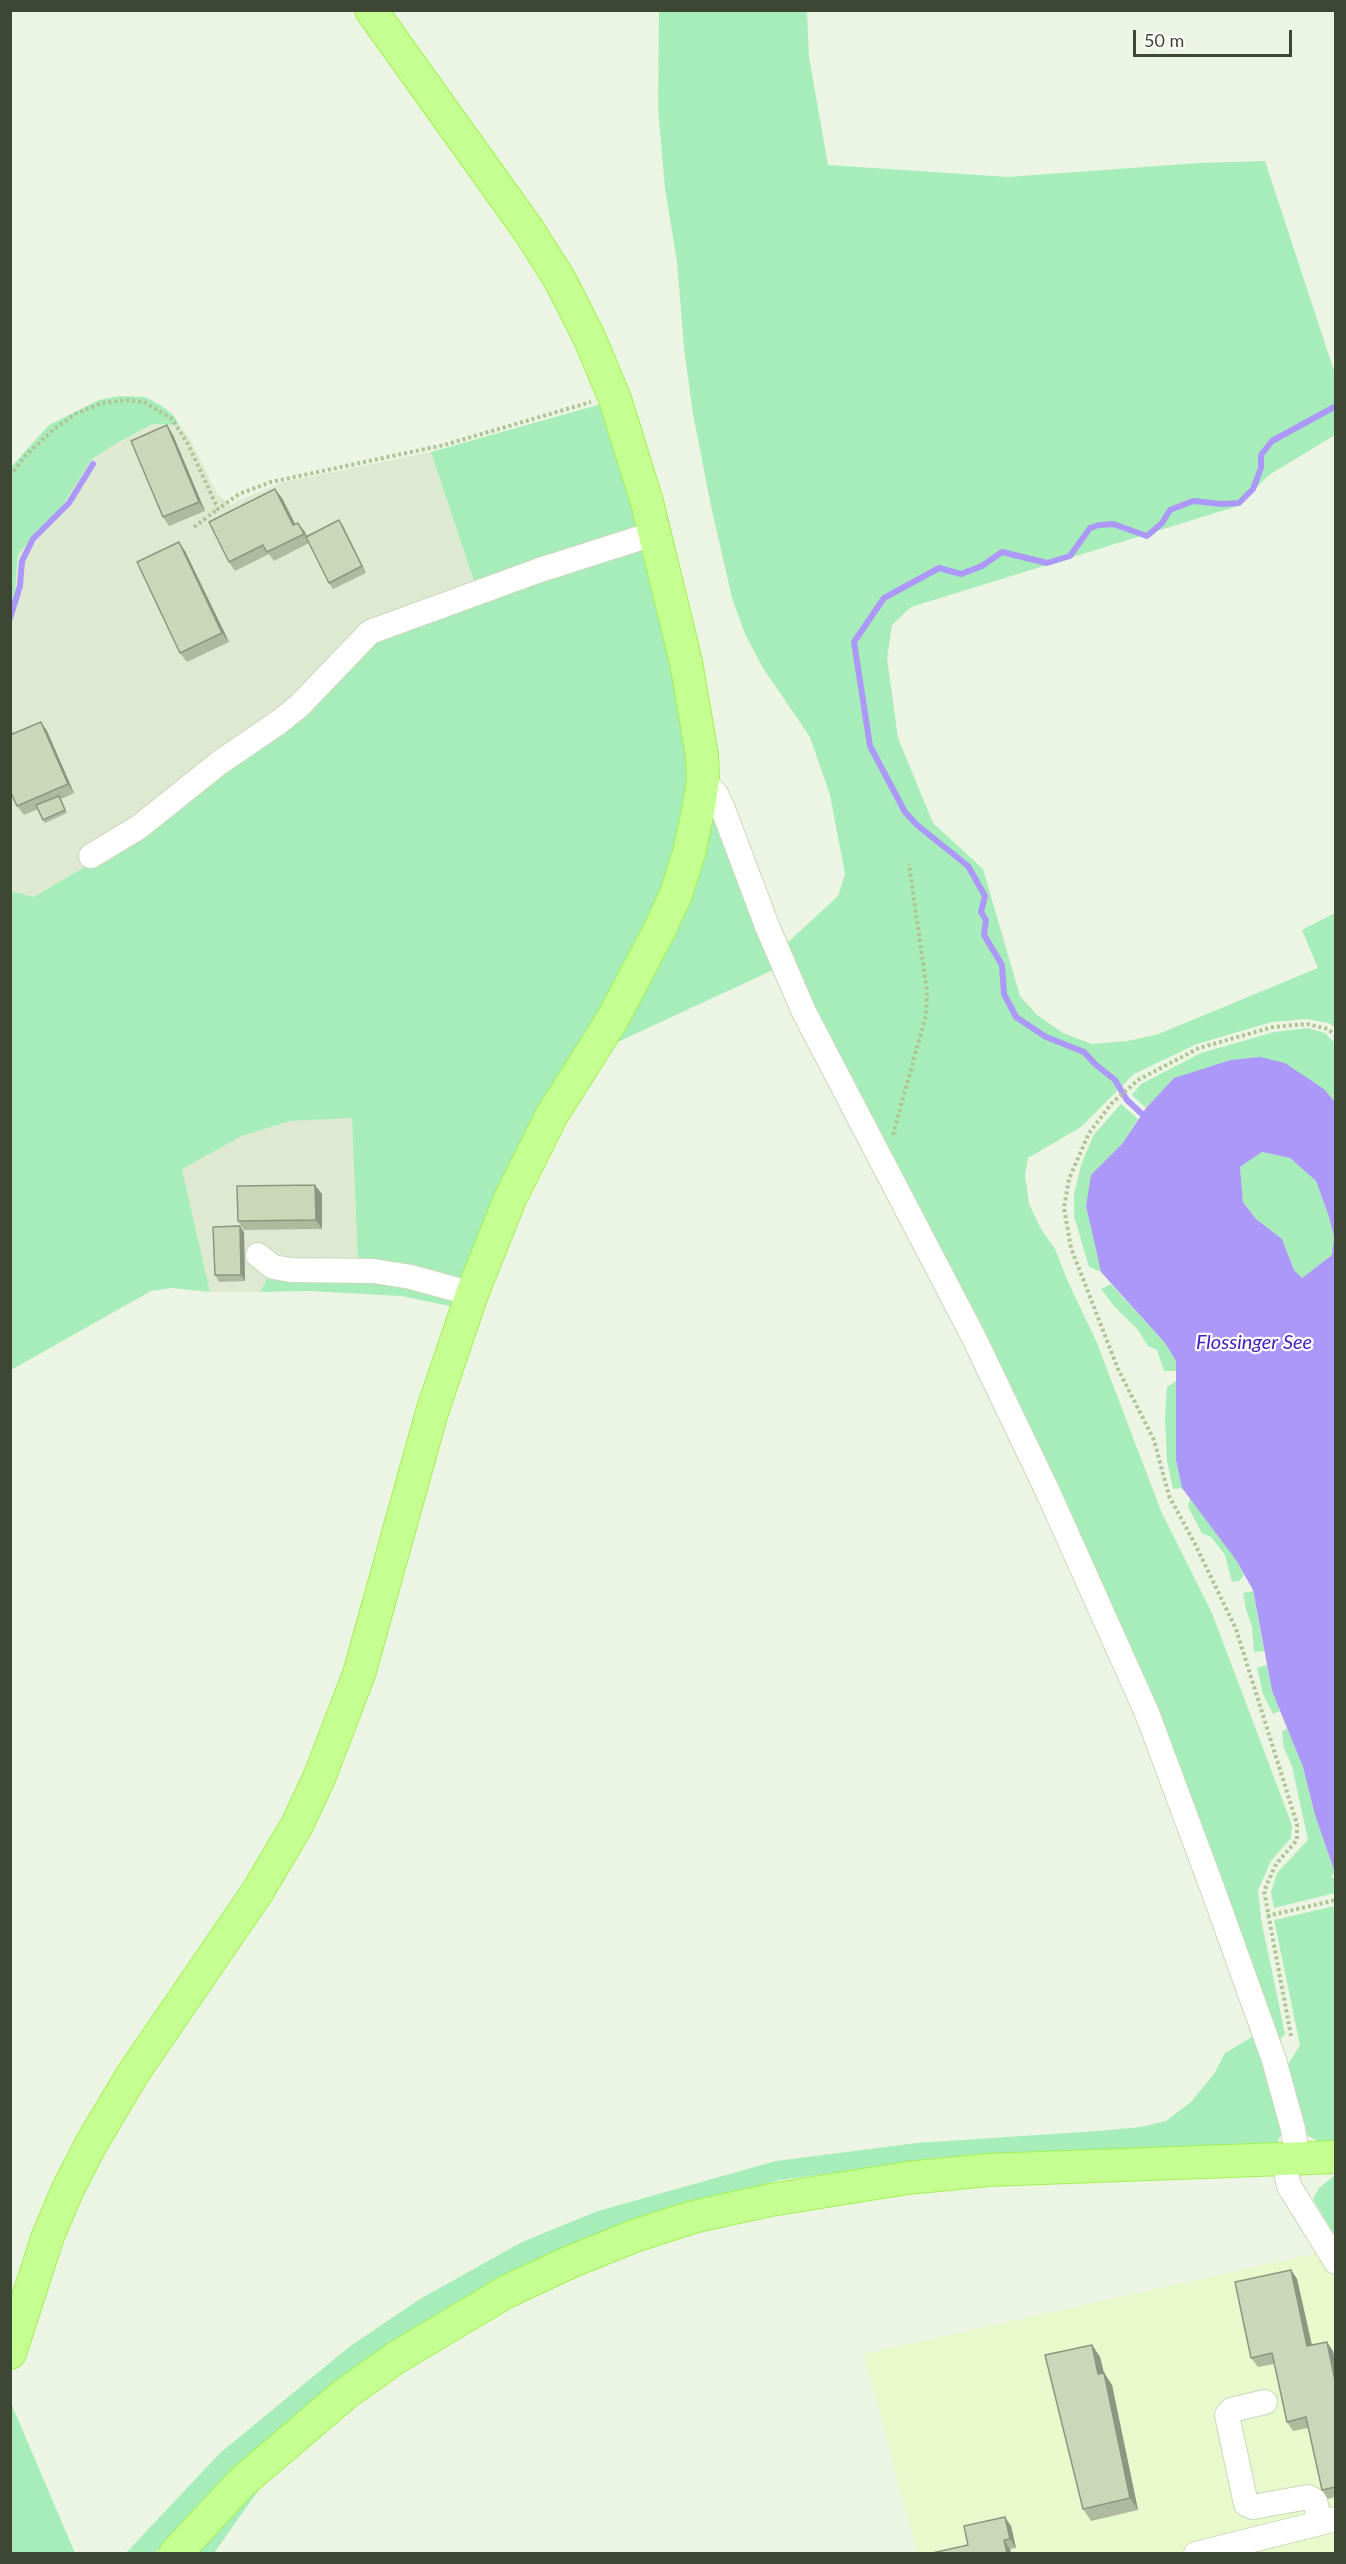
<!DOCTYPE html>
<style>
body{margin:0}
#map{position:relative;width:1346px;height:2564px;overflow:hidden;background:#ecf4e3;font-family:Lato,sans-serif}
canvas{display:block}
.frame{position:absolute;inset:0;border:12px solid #3e4733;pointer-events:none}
.scale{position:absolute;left:1133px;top:30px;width:159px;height:27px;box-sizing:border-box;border:3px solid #3e4733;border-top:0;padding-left:8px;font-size:18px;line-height:21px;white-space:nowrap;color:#3e4733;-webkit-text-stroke:4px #fff;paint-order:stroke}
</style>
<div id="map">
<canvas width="1346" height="2564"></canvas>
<div class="frame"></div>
<div class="scale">50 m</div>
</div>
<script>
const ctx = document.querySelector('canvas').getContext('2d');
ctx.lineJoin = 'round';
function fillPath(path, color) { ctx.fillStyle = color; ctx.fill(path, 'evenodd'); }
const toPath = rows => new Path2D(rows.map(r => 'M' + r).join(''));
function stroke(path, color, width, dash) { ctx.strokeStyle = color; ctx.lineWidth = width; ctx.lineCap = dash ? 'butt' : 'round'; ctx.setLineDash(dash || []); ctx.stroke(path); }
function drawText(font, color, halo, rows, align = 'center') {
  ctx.font = font + ' Lato,sans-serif'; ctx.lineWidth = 4.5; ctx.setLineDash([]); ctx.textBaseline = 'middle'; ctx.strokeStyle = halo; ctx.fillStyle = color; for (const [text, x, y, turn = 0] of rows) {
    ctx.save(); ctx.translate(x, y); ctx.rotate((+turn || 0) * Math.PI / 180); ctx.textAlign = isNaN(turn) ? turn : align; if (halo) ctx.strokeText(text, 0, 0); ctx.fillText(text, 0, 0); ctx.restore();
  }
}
const residential = toPath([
 [153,424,179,425,190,439,217,494,230,505,280,483,431,452,479,596,123,844,34,897,11,891,10,607,14,602,18,554,62,506,92,459,115,444],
 [352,1117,358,1264,268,1277,260,1292,210,1292,182,1169,242,1136,290,1121]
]);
const commercial = toPath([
 [1335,2249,1335,2553,917,2553,864,2354]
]);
const green = toPath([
 [659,11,807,11,809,57,828,165,1008,177,1199,163,1265,161,1335,374,1335,435,1269,475,1238,506,911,607,892,625,887,658,898,738,933,823,983,869,1020,996,1036,1014,1063,1033,1092,1044,1127,1041,1156,1035,1318,968,1302,930,1335,913,1335,1028,1329,1023,1306,1019,1272,1022,1197,1044,1134,1074,1081,1127,1028,1158,1025,1175,1029,1204,1041,1229,1055,1249,1068,1282,1097,1343,1161,1511,1212,1613,1292,1825,1291,1838,1271,1861,1258,1890,1261,1919,1285,2034,1279,2041,1224,1886,784,946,838,896,845,874,830,795,810,737,763,668,745,634,732,598,711,506,693,414,684,348,677,262,665,188,658,109],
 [119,396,145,397,162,406,174,416,179,425,153,424,115,444,92,459,62,506,18,554,14,602,11,607,11,467,49,425,99,400],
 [601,404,643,522,636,531,475,584,431,452],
 [642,544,691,744,689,802,656,912,466,1281,358,1264,352,1118,290,1121,242,1136,182,1169,210,1292,171,1288,151,1291,11,1370,10,891,34,897,123,844,376,632],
 [712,811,775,969,607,1047],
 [1307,1028,1325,1033,1335,1043,1335,1102,1324,1089,1174,1078,1146,1108,1132,1095,1141,1084,1201,1053,1274,1032],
 [1121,1104,1138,1119,1122,1144,1092,1175,1086,1206,1101,1272,1089,1267,1074,1216,1074,1195,1081,1165,1093,1136],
 [1262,1152,1290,1158,1316,1181,1328,1214,1334,1237,1332,1255,1302,1278,1294,1270,1282,1239,1256,1219,1243,1202,1240,1167],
 [375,1276,457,1298,455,1307,401,1296,309,1291,260,1292,268,1277],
 [1111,1284,1165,1343,1176,1361,1176,1371,1164,1371,1157,1350,1148,1346,1138,1330,1113,1305,1101,1289],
 [1176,1381,1176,1460,1182,1488,1173,1489,1167,1461,1165,1417,1167,1387],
 [1190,1498,1236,1560,1244,1575,1239,1581,1232,1582,1225,1555,1211,1537,1202,1533,1188,1507],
 [1253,1591,1264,1651,1254,1652,1252,1627,1246,1609,1243,1593],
 [1267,1665,1272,1691,1280,1711,1273,1714,1263,1694,1257,1668],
 [1287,1728,1303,1767,1315,1815,1335,1873,1331,1877,1335,1879,1335,1893,1274,1908,1271,1892,1277,1873,1308,1840,1292,1766,1284,1748,1282,1732],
 [1335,1906,1335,2142,1321,2143,1307,2135,1298,2120,1287,2066,1300,2045,1274,1920],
 [1254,2036,1274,2093,1283,2131,1277,2143,1267,2149,919,2162,779,2180,637,2222,213,2491,155,2553,125,2554,220,2453,349,2347,420,2299,522,2242,598,2211,776,2161,917,2143,1098,2131,1141,2127,1166,2121,1191,2102,1214,2074,1225,2053],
 [1335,2175,1336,2175,1335,2236,1313,2199,1319,2188],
 [11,2403,75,2553,11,2553],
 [270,2474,214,2553,194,2554]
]);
const water = toPath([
 [1260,1057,1285,1063,1324,1089,1335,1102,1335,1873,1315,1815,1303,1767,1272,1691,1253,1590,1236,1560,1182,1488,1176,1460,1176,1361,1165,1343,1101,1272,1086,1206,1091,1175,1122,1144,1146,1108,1174,1078,1231,1060],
 [1262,1152,1290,1158,1316,1181,1328,1214,1334,1237,1332,1255,1302,1278,1294,1270,1282,1239,1256,1219,1243,1202,1240,1167]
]);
const stream = toPath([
 [10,618,20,586,22,561,33,539,69,503,93,464],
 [1142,1114,1127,1100,1115,1080,1095,1064,1084,1052,1046,1037,1016,1017,1004,994,1002,965,984,935,986,920,981,912,985,896,968,866,917,825,905,812,870,746,854,642,884,598,939,568,961,574,982,566,1002,552,1047,563,1070,556,1090,528,1099,525,1113,524,1147,536,1162,523,1170,510,1193,501,1222,504,1239,503,1253,489,1261,468,1261,455,1272,441,1336,406]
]);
const path = toPath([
 [10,476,26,455,53,430,75,414,102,403,128,400,144,402,172,419,188,444,218,509,239,494,271,482,444,445,591,402],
 [194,527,218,509],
 [893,1135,926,1015,927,991,909,864],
 [1267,1916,1336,1900],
 [1291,2036,1264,1891,1276,1864,1297,1840,1297,1824,1236,1629,1195,1544,1169,1496,1154,1440,1118,1369,1071,1248,1064,1208,1069,1179,1089,1133,1112,1103,1138,1080,1199,1048,1273,1027,1307,1024,1328,1029,1336,1036]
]);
const minor = toPath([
 [703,780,716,794,723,809,767,926,804,1012,973,1336,1047,1490,1147,1713,1213,1890,1274,2060,1293,2129,1298,2159],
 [91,856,139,827,219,763,279,722,299,706,370,632,540,570,656,533],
 [258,1255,273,1267,291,1270,373,1271,411,1277,472,1294],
 [1283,2159,1289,2186,1336,2262],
 [1265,2402,1231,2410,1227,2415,1246,2504,1253,2507,1308,2497,1315,2501,1320,2523],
 [1196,2554,1336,2519]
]);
const major = toPath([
 [10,2353,48,2236,67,2191,91,2144,132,2075,258,1891,297,1825,319,1778,359,1674,432,1412,472,1294,510,1199,552,1115,612,1020,660,929,676,894,689,853,699,806,703,780,702,755,686,662,647,502,615,399,589,337,560,280,529,231,371,10],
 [175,2554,242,2482,345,2394,397,2357,506,2292,570,2262,637,2235,693,2217,770,2200,907,2178,988,2170,1336,2157]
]);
const wall = toPath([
 [173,435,205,511,169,526,163,517],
 [282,498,295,524,298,523,307,536,339,520,343,526,366,573,333,589,329,583,309,543,274,561,269,554,235,571,229,562],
 [185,551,229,642,187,662,180,653],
 [41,722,47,731,74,793,61,799,67,813,45,823,38,809,24,815,17,806],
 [322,1194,322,1229,244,1230,238,1221],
 [244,1232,245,1281,219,1282,215,1275],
 [1291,2270,1297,2279,1312,2345,1333,2351,1335,2361,1335,2497,1328,2499,1322,2490,1308,2428,1293,2431,1287,2422,1274,2364,1258,2367,1251,2358],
 [1092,2345,1100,2357,1104,2373,1112,2385,1138,2510,1091,2521,1083,2509],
 [1011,2526,1016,2548,1010,2549,1011,2553,932,2553,968,2545]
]);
const shadedWall = toPath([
 [167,425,173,435,205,511,199,502],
 [275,489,282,498,300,534,293,525],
 [339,520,343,526,366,573,362,566],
 [298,523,305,532,310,543,304,534],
 [179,542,185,551,229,642,222,633],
 [41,722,47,731,74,793,68,784],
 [315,1185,322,1194,322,1229,316,1220],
 [240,1226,244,1232,245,1281,241,1275],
 [1291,2270,1297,2279,1314,2355,1307,2346],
 [1327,2342,1333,2351,1335,2361,1335,2381],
 [1092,2345,1100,2357,1107,2386,1098,2374],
 [1104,2373,1112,2385,1138,2510,1130,2498],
 [1005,2517,1011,2526,1016,2548,1010,2539],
 [1004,2540,1010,2549,1011,2553,1007,2553]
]);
const building = toPath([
 [167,425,199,502,163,517,131,441,167,425],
 [275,489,293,525,298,523,304,534,267,552,263,545,229,562,209,522,275,489],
 [339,520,362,566,329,583,306,537,339,520],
 [179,542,222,633,180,653,137,562,179,542],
 [41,722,68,784,17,806,10,791,10,735,41,722],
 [59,796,65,810,43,820,36,805,59,796],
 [315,1185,316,1220,238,1221,237,1186,315,1185],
 [240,1226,241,1275,215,1275,213,1227,240,1226],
 [1291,2270,1307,2346,1327,2342,1335,2381,1335,2487,1322,2490,1306,2417,1287,2422,1272,2353,1251,2358,1235,2282,1291,2270],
 [1092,2345,1098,2374,1104,2373,1130,2498,1083,2509,1045,2355,1092,2345],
 [1005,2517,1010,2539,1004,2540,1007,2553,932,2553,968,2545,964,2526,1005,2517]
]);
const waterNames = [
 ["Flossinger See",1254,1343]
];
fillPath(residential, '#dde9d1');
fillPath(commercial, '#e8f9cc');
fillPath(green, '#a7edb9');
fillPath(water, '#ac98f9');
stroke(stream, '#ac98f9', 6);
stroke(minor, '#cbd8bc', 26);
stroke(major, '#a2f154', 34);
stroke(path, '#afc495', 4, [3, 3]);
stroke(minor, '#fff', 24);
stroke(major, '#c6ff91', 32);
fillPath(wall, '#aeb99e');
fillPath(shadedWall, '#8d9681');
fillPath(building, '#cad7b8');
stroke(building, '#8d9681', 1.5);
drawText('italic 20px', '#4420bf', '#fff', waterNames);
</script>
